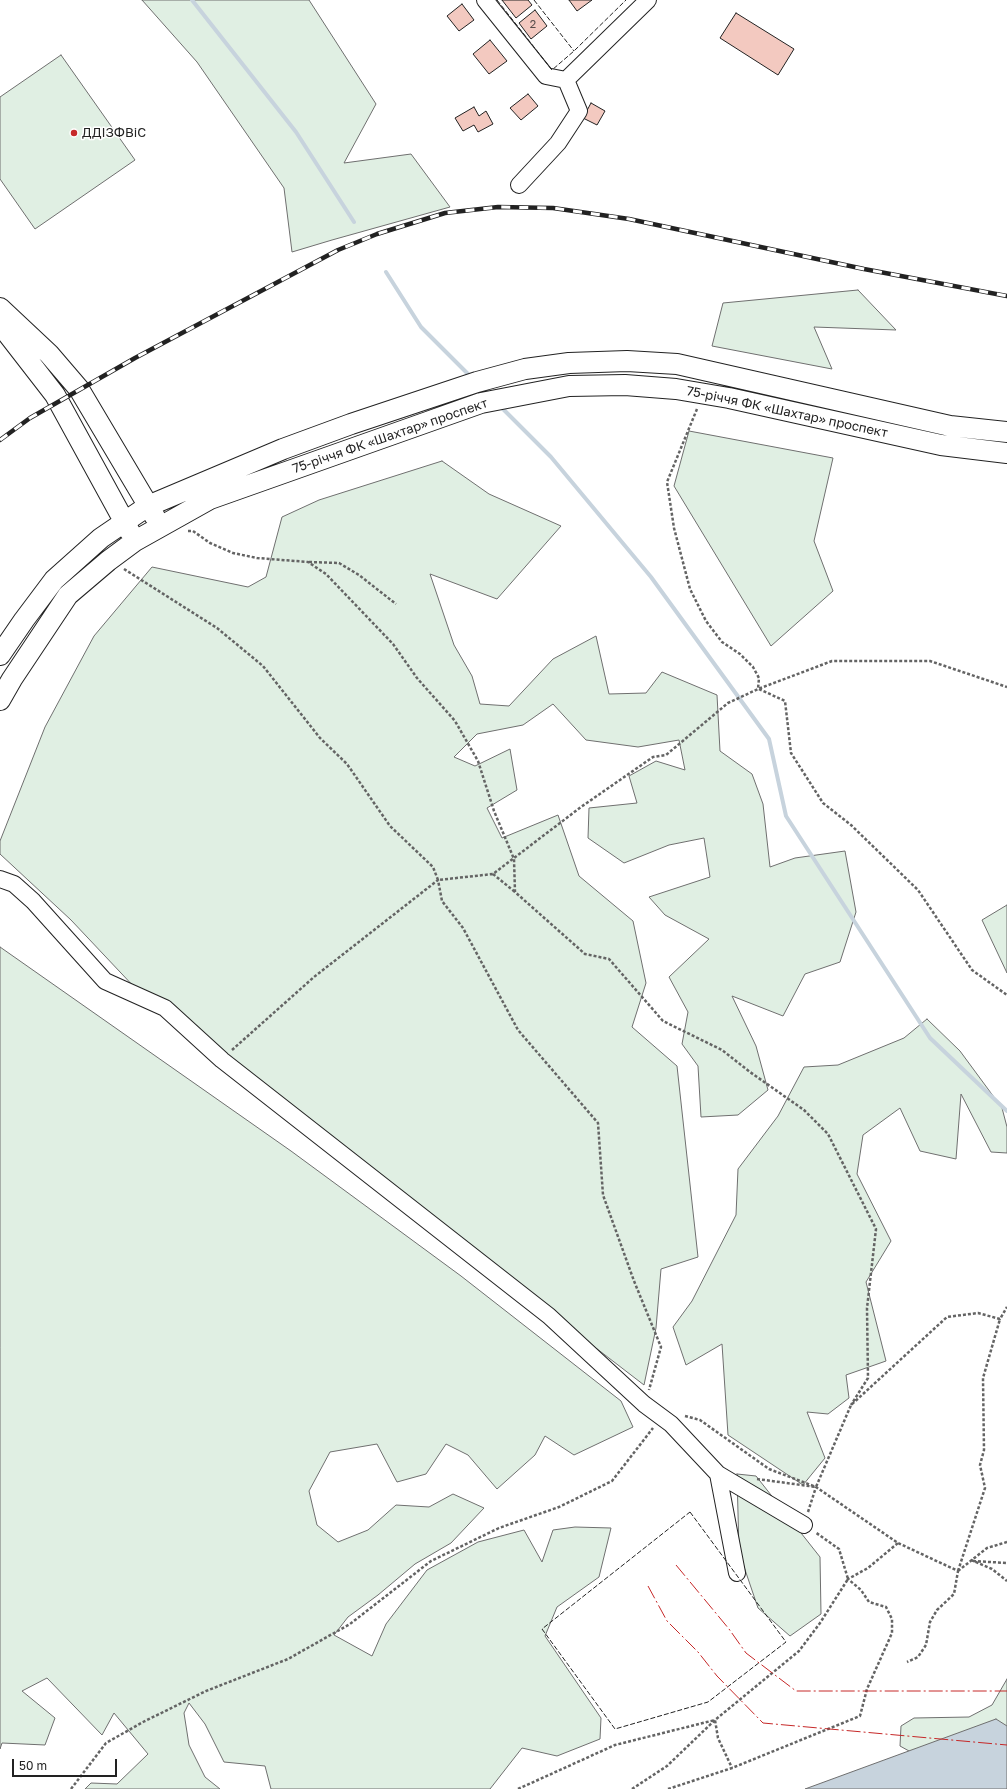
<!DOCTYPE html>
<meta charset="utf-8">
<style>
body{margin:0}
#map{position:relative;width:1007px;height:1789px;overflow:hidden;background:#fff;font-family:"Golos Text",sans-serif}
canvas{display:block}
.scale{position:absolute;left:12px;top:1759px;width:105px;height:18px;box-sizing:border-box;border:2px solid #222;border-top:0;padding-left:5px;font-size:12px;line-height:14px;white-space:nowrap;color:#222;-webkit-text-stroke:3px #fff;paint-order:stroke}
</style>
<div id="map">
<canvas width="1007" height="1789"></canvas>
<div class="scale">50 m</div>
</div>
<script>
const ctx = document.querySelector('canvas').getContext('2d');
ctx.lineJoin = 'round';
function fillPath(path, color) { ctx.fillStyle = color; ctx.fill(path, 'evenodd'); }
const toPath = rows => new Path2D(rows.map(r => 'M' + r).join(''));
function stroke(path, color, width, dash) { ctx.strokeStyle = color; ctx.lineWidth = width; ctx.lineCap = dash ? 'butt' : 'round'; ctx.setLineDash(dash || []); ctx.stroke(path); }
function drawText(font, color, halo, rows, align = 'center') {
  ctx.font = font + ' "Golos Text",sans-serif'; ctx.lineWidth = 3; ctx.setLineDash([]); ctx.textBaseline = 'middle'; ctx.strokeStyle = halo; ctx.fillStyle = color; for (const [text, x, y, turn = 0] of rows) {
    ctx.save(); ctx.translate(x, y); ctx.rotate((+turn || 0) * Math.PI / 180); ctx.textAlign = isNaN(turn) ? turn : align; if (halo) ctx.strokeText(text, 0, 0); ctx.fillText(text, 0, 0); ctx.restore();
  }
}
const green = toPath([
 [142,0,309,0,376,104,344,163,411,154,450,207,332,240,292,252,284,188,197,62,142,0],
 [61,55,135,160,35,229,0,179,0,97,61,55],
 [858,290,896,330,814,327,832,369,712,346,723,303,858,290],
 [689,431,833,458,814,541,833,591,771,646,674,486,689,431],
 [442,461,489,494,561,526,497,599,430,574,454,645,472,676,480,704,509,706,553,659,596,636,609,694,646,693,662,672,717,695,720,751,752,774,763,804,770,867,795,858,845,851,856,912,840,962,805,974,783,1016,732,996,756,1046,768,1090,738,1115,701,1117,698,1066,682,1044,688,1012,669,977,709,939,665,915,649,897,710,877,704,838,669,845,624,863,588,838,589,808,637,803,629,776,656,761,685,770,679,740,638,747,586,740,553,704,523,725,477,734,454,757,475,766,510,749,517,790,487,808,502,838,558,815,579,876,633,921,646,983,632,1027,677,1066,698,1257,661,1269,656,1328,644,1385,154,1008,71,920,0,854,0,841,45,727,94,636,152,567,248,587,266,577,282,517,319,500,442,461],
 [1007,905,1007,973,982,920,1007,905],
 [0,947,291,1151,461,1276,621,1401,633,1427,574,1455,545,1436,535,1455,497,1489,468,1455,446,1444,426,1474,397,1482,377,1444,330,1452,309,1491,317,1525,338,1542,368,1530,396,1505,429,1507,453,1494,484,1508,451,1543,415,1564,378,1595,348,1617,334,1635,372,1656,386,1624,427,1570,478,1542,524,1530,542,1562,553,1530,575,1527,611,1528,599,1577,557,1607,545,1636,601,1718,600,1739,557,1756,522,1748,490,1789,271,1789,265,1766,224,1762,205,1724,189,1703,184,1713,189,1745,205,1777,220,1789,85,1789,91,1783,117,1784,148,1754,114,1713,102,1735,47,1678,22,1691,55,1718,45,1745,2,1743,0,1749,0,947],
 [927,1019,960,1051,1002,1108,1007,1127,1007,1153,991,1152,961,1094,956,1159,920,1151,900,1108,863,1135,857,1174,891,1241,866,1282,886,1361,846,1375,849,1398,828,1414,807,1412,825,1458,803,1485,728,1435,722,1344,686,1365,673,1327,692,1301,736,1215,738,1169,778,1116,804,1067,838,1065,904,1038,927,1019],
 [737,1474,756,1476,820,1557,821,1614,790,1636,758,1608,739,1552,737,1474],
 [1007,1679,1007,1761,929,1762,900,1746,901,1726,914,1718,969,1717,992,1705,1007,1679]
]);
const water = toPath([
 [996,1719,1007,1726,1007,1789,805,1789,996,1719]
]);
const stream = toPath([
 [192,0,296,132,354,222],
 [386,272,421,327,472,378],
 [500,406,551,457,651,577,769,739,786,816,930,1038,1007,1111]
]);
const building = toPath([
 [502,0,528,0,532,5,516,18,502,0],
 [569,0,592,0,577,11,569,0],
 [462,4,474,20,459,31,447,16,462,4],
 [535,10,547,26,531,39,519,23,535,10],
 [736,13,794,49,778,75,720,38,736,13],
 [490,40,507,61,489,74,473,54,490,40],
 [528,94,538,106,521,120,510,108,528,94],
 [591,103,605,111,597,125,583,118,591,103],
 [474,107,479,116,486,111,493,124,478,132,474,125,463,131,455,118,474,107]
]);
const path = toPath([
 [697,409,667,482,674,528,690,589,706,621,722,642,740,654,753,667,759,678,758,689],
 [188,531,193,531,210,543,233,553,257,558,308,562,326,574,393,644,417,678,455,721,478,761,494,811,514,859,515,892,585,954,609,959,663,1021,722,1050,750,1072,804,1110,828,1134,876,1229,867,1308,868,1378,851,1405],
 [309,562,339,563,359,575,396,604],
 [124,569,217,628,263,666,320,738,347,764,390,826,433,867,438,880,493,874,581,807,653,757,666,755,728,703,758,689,832,661,930,661,1007,687],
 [759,689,785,701,791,753,823,803,851,825,918,890,972,970,1007,995],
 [493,874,515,892],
 [232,1050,314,977,438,880,442,901,463,928,518,1030,598,1123,603,1195,634,1281,661,1347,649,1390],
 [685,1416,700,1420,769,1469,816,1487,898,1543,958,1571,954,1594,937,1610,930,1622,926,1645,918,1657,907,1662],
 [757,1479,816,1487,851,1405,947,1317,978,1313,1000,1319,1007,1307],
 [808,1512,816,1487],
 [971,1560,992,1569,1007,1581],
 [973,1561,1007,1563],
 [958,1571,985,1488,980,1465,984,1450,983,1378,1000,1319],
 [958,1571,987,1548,1007,1542],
 [71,1789,106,1743,143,1722,206,1691,288,1659,350,1624,431,1561,499,1528,559,1507,612,1481,653,1428],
 [518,1789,615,1745,715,1720,718,1738,732,1768],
 [632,1789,667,1766,715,1720,799,1651,820,1623,848,1579,839,1549,815,1532],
 [668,1789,732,1768,860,1716,867,1689,892,1633,892,1619,886,1607,869,1602,861,1590,848,1579,868,1568,898,1543]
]);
const minor = toPath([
 [485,0,546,76,566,80,579,111,558,143,519,185],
 [566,80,648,0],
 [0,879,14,884,33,901,105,981,165,1008,222,1060,549,1316,644,1404,671,1424,718,1474,737,1573],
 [718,1474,804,1525]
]);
const major = toPath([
 [0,308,49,354,79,389,155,517],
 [0,324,55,395,130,532],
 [0,655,24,620,54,580,101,538,148,506,283,449,351,424,477,382,525,369,569,363,627,361,677,364,950,426,1007,432],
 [0,700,12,679,68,595,108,561,135,541,210,499,481,403,569,386,625,385,676,389,729,398,941,445,1007,453]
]);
const rail = toPath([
 [0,440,30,418,135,358,338,250,377,234,445,213,498,207,553,208,629,219,864,269,1007,296]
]);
const fence = toPath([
 [497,0,552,70,574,51,626,0],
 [534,0,574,51],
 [690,1512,786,1642,708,1702,615,1729,542,1629,690,1512]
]);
const power = toPath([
 [676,1565,729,1629,746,1653,796,1691,1007,1691],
 [648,1586,667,1621,698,1652,717,1676,763,1723,1007,1745]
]);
const markers = [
 [74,133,4,"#c62828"]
];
const numberNames = [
 ["2",533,25]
];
const poiNames = [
 ["ДДІЗФВіС",82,133]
];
const streetNames = [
 ["75-річчя ФК «Шахтар» проспект",787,412,12],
 ["75-річчя ФК «Шахтар» проспект",390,436,-19]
];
fillPath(green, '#e0efe3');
stroke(green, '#6f6f6f', 1);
fillPath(water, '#c7d3dd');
stroke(water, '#6f6f6f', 1);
stroke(stream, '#c7d3dd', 4);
fillPath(building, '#f3c9c0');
stroke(building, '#222', 1);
stroke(minor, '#222', 18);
stroke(major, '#222', 22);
stroke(path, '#646464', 2.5, [3, 2]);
stroke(minor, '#fff', 16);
stroke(major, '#fff', 20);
stroke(rail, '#222', 4.5);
stroke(rail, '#fff', 3, [9]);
stroke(fence, '#222', 1, [5, 2]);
stroke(power, '#c62828', 1, [14, 3, 2, 3]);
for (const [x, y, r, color] of markers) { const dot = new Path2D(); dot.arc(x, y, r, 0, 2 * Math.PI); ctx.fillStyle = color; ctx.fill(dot); stroke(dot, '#fff', 1.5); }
drawText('11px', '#564c4a', null, numberNames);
drawText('13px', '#222', '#fff', poiNames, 'left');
drawText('13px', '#222', '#fff', streetNames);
</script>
